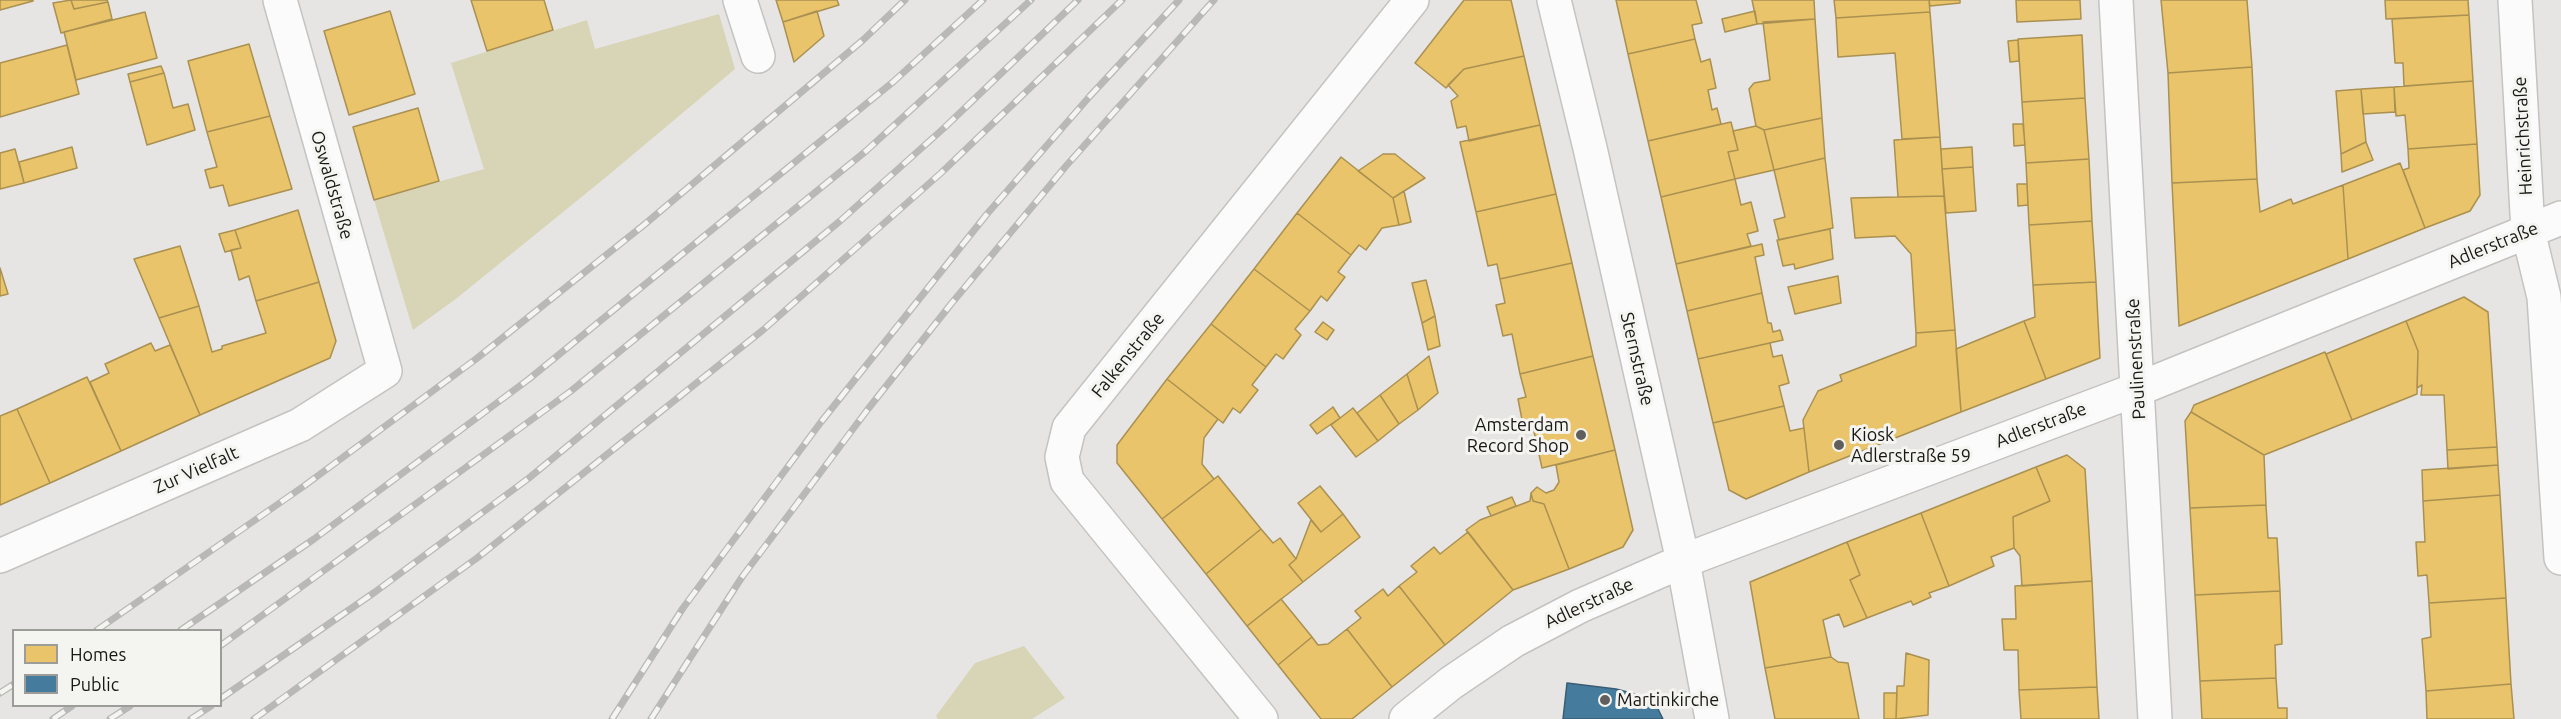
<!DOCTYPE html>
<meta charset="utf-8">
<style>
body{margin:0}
#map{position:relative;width:2561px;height:719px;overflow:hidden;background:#e6e5e3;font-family:Ubuntu,sans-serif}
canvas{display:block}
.legend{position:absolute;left:12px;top:629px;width:210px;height:78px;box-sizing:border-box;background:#f4f4f0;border:2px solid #9c9c99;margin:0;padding:8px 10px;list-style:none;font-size:18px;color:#181716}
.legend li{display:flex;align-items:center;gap:12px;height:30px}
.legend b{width:30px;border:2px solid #9c9c99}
</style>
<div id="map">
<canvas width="2561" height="719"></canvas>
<ul class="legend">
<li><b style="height:16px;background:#e9c46a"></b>Homes</li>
<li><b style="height:16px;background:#457b9d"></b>Public</li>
</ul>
</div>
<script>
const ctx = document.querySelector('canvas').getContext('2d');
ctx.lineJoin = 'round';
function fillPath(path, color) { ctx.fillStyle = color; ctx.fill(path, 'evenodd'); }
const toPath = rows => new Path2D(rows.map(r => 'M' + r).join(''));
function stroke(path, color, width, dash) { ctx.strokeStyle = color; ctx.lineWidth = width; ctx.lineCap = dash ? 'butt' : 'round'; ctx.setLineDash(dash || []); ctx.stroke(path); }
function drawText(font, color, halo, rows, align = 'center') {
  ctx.font = font + ' Ubuntu,sans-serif'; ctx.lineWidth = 6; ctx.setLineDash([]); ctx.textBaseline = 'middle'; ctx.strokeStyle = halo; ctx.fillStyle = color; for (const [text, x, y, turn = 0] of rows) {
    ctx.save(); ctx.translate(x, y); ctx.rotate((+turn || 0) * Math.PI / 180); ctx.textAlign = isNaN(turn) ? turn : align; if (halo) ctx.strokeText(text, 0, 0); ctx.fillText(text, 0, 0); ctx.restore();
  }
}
const green = toPath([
 [719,14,735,69,605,178,457,298,413,330,374,200,484,169,451,63,587,20,595,49],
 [1024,646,1065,698,1032,719,938,719,936,716,975,663]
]);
const homes = toPath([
 [0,0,33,0,33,1,0,10,0,0],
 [71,0,107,0,108,2,74,9,71,0],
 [71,0,74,9,108,2,112,19,61,33,53,3,71,0],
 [471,0,544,0,553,30,487,51,471,0],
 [776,0,837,0,839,5,783,22,776,0],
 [1464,0,1511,0,1524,56,1464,69,1446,88,1415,63,1464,0],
 [1616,0,1696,0,1702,23,1692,25,1695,39,1628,54,1616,0],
 [1752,0,1814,0,1815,19,1757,24,1752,0],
 [1834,0,1929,0,1930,12,1836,18,1834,0],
 [1929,0,1960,0,1960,3,1930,6,1929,0],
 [2016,0,2080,0,2081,19,2017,22,2016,0],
 [2161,0,2247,0,2252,67,2168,73,2161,0],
 [2385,0,2468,0,2469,15,2386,19,2385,0],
 [390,11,415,94,349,115,324,31,390,11],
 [817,11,824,36,794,62,783,22,817,11],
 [1755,11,1757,24,1725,32,1722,19,1755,11],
 [145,12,157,58,76,80,64,32,145,12],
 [1930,12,1940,137,1902,139,1895,53,1838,57,1836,18,1930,12],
 [2469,15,2473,81,2404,86,2403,63,2395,63,2392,19,2469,15],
 [1815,19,1822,118,1764,130,1756,126,1749,89,1754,83,1770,80,1763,22,1815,19],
 [2082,35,2085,98,2022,102,2018,39,2082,35],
 [1695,39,1701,62,1710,59,1716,88,1708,90,1712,110,1717,108,1721,124,1648,141,1628,54,1695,39],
 [2018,40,2019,61,2010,62,2008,41,2018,40],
 [249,44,270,116,207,132,188,61,249,44],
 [67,45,79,94,0,117,0,63,67,45],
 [1524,56,1540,125,1469,141,1466,126,1457,128,1451,101,1458,96,1448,85,1464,69,1524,56],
 [161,66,164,73,130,82,128,74,161,66],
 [2252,67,2257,179,2172,183,2168,73,2252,67],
 [164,73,173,108,188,104,195,130,147,145,130,82,164,73],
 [2473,81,2477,144,2408,149,2405,115,2396,116,2394,87,2473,81],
 [2394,87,2395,112,2363,114,2361,89,2394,87],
 [2361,89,2366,142,2341,154,2336,91,2361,89],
 [2085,98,2089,159,2026,163,2022,102,2085,98],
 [418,108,439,181,374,200,353,127,418,108],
 [270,116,292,189,229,206,223,185,210,188,205,170,217,167,207,132,270,116],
 [1822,118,1825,158,1774,170,1764,130,1822,118],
 [1731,122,1738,150,1728,152,1735,179,1661,197,1648,141,1731,122],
 [2013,124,2023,124,2025,145,2014,146,2013,124],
 [1540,125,1556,194,1476,212,1460,142,1540,125],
 [1756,126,1764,130,1774,170,1735,179,1728,152,1738,150,1733,131,1756,126],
 [1940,137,1944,196,1898,197,1894,140,1940,137],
 [2366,142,2373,160,2342,172,2341,154,2366,142],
 [2477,144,2480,195,2470,211,2425,228,2403,170,2409,168,2408,149,2477,144],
 [72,147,77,168,24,183,19,162,72,147],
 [1972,147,1973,167,1942,169,1941,149,1972,147],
 [15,149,24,183,0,189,0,153,15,149],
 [1383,154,1395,154,1425,178,1393,198,1358,171,1383,154],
 [1341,157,1393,198,1399,225,1382,228,1366,250,1359,245,1351,255,1297,213,1341,157],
 [1825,158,1833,228,1779,240,1774,220,1785,217,1774,170,1825,158],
 [2089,159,2092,221,2029,225,2026,163,2089,159],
 [2400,163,2425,228,2348,259,2343,185,2400,163],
 [1973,167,1976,211,1946,213,1942,169,1973,167],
 [1735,179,1741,205,1751,202,1758,231,1747,234,1751,246,1676,264,1661,197,1735,179],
 [2257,179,2260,212,2291,199,2293,204,2343,185,2348,259,2179,326,2172,183,2257,179],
 [2017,184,2027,184,2028,205,2018,206,2017,184],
 [1404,191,1411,222,1399,225,1393,198,1404,191],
 [1556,194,1572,263,1500,279,1497,264,1488,266,1476,212,1556,194],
 [1944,196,1955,330,1916,333,1911,254,1895,236,1855,238,1851,198,1944,196],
 [298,210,319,282,256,301,249,276,239,280,231,250,241,248,235,230,298,210],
 [1297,213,1351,255,1338,272,1345,277,1327,301,1321,296,1310,311,1254,269,1297,213],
 [2092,221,2096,282,2033,285,2029,225,2092,221],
 [1830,229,1833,259,1795,269,1794,264,1783,266,1777,240,1830,229],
 [235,230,241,248,225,252,219,234,235,230],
 [1762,244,1764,255,1755,257,1762,293,1687,311,1676,264,1762,244],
 [180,246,199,306,159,318,134,259,180,246],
 [1572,263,1593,356,1520,374,1512,334,1503,336,1496,305,1505,303,1500,279,1572,263],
 [0,268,8,294,0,296,0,268],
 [1254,269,1310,311,1295,329,1301,335,1283,359,1276,354,1266,367,1211,324,1254,269],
 [1838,276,1841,303,1795,314,1788,287,1838,276],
 [1426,280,1435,316,1422,323,1412,283,1426,280],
 [319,282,336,341,330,358,200,415,159,318,199,306,212,352,222,349,222,346,266,333,256,301,319,282],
 [2096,282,2100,358,2046,379,2024,321,2035,317,2033,285,2096,282],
 [1762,293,1768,323,1771,323,1773,332,1780,330,1783,340,1698,359,1687,311,1762,293],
 [2464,297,2488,312,2497,447,2447,450,2444,395,2421,395,2422,385,2417,388,2418,351,2406,321,2464,297],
 [1435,316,1440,346,1428,350,1422,323,1435,316],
 [2024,321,2046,379,1961,412,1956,349,2024,321],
 [2406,321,2418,351,2417,394,2352,420,2326,354,2406,321],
 [1323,322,1334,330,1327,340,1315,332,1323,322],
 [1211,324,1266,367,1252,385,1258,390,1240,413,1233,408,1223,423,1167,379,1211,324],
 [1955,330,1961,412,1809,472,1803,420,1818,391,1842,381,1840,375,1916,346,1916,333,1955,330],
 [151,343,155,351,170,345,200,415,121,451,90,382,109,373,105,364,151,343],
 [1770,343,1773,357,1782,355,1789,383,1779,386,1784,406,1713,423,1698,359,1770,343],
 [2325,352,2352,420,2264,455,2191,412,2194,405,2325,352],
 [1429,356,1438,393,1418,410,1407,374,1429,356],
 [1593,356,1615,450,1542,468,1533,427,1524,430,1518,399,1526,397,1520,374,1593,356],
 [1407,374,1418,410,1399,424,1380,395,1407,374],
 [87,377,121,451,50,483,17,409,87,377],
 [1167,379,1218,419,1204,438,1202,464,1214,479,1162,519,1117,463,1117,445,1167,379],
 [1380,395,1399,424,1378,441,1357,413,1380,395],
 [1784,406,1790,431,1804,428,1809,472,1746,499,1729,490,1713,423,1784,406],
 [1333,407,1340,418,1317,434,1310,425,1333,407],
 [1353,408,1378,441,1356,457,1331,425,1353,408],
 [17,409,50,483,0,505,0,416,17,409],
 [2191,412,2264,455,2266,505,2190,508,2185,421,2191,412],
 [2497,447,2498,465,2448,469,2447,450,2497,447],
 [1615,450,1633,530,1623,547,1569,569,1544,504,1533,501,1531,493,1537,487,1546,493,1554,490,1559,482,1556,465,1615,450],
 [2067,455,2085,469,2092,581,2022,586,2020,556,2014,548,2013,517,2050,501,2036,467,2067,455],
 [2498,465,2500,495,2423,501,2422,470,2498,465],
 [2036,467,2050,501,2013,517,2014,548,1991,557,1994,566,1949,586,1921,513,2036,467],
 [1218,476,1261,529,1206,574,1162,519,1218,476],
 [1320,486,1343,514,1321,532,1298,503,1320,486],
 [1531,493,1533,501,1544,504,1569,569,1513,590,1466,530,1480,520,1530,501,1531,493],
 [2500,495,2506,598,2429,603,2427,575,2418,576,2416,542,2425,542,2423,501,2500,495],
 [1512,497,1516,506,1491,516,1487,507,1512,497],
 [2266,505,2268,538,2277,538,2280,591,2195,595,2190,508,2266,505],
 [1921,513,1949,586,1929,593,1931,597,1913,605,1911,601,1867,618,1850,580,1860,575,1847,542,1921,513],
 [1343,514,1360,537,1303,582,1289,565,1296,559,1311,520,1321,532,1343,514],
 [1261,529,1273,543,1280,538,1296,559,1289,565,1303,582,1247,626,1206,574,1261,529],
 [1468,532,1513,590,1445,645,1399,586,1417,572,1411,566,1434,547,1440,554,1468,532],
 [1847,542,1860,575,1850,580,1867,618,1844,627,1839,614,1823,620,1831,657,1765,668,1750,582,1847,542],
 [2092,581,2097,687,2019,690,2018,650,2004,650,2002,619,2016,619,2015,586,2092,581],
 [1399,586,1445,645,1392,687,1347,629,1361,618,1355,611,1383,589,1388,596,1399,586],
 [2280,591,2282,644,2275,645,2276,678,2200,681,2195,595,2280,591],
 [2506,598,2511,684,2426,691,2422,639,2431,637,2429,603,2506,598],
 [1281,599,1312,637,1278,665,1247,626,1281,599],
 [1347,629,1392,687,1352,719,1321,719,1278,665,1312,637,1318,645,1328,644,1347,629],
 [1906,653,1929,660,1928,715,1896,719,1897,686,1904,686,1906,653],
 [1831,657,1838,662,1848,663,1859,719,1775,719,1765,668,1831,657],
 [2276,678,2278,708,2287,708,2287,719,2202,719,2200,681,2276,678],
 [2511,684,2514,719,2427,719,2426,691,2511,684],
 [2097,687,2099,719,2021,719,2019,690,2097,687],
 [1884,693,1897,693,1896,719,1884,719,1884,693]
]);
const public = toPath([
 [1567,683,1616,689,1635,694,1656,705,1663,719,1563,719,1567,683]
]);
const minor = toPath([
 [740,0,758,56],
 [1554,0,1590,148,1683,561,1712,719],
 [2116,0,2155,719],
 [2515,0,2528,231,2544,297,2561,558],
 [0,556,300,425,385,371,280,0],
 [1261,719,1067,481,1062,457,1069,428,1412,0],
 [1406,719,1451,683,1513,641,1580,606,1683,561,2138,389,2561,218]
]);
const rail = toPath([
 [97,630,304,486,476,359,645,224,863,40,905,0],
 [181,630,314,539,529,379,893,82,983,0],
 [220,646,571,391,866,151,1031,0],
 [0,693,14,684],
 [220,699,375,592,529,478,840,221,944,128,1078,0],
 [53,719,72,706],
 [110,719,130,706],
 [191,719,211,706],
 [254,719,477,558,763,330,941,173,1122,0],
 [612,719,683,608,821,422,987,214,1090,96,1179,0],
 [651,719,742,577,868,409,951,304,1066,166,1214,0]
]);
const markers = [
 [1581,435,6,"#605f5e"],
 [1839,445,6,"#605f5e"],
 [1605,700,6,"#605f5e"]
];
const streetNames = [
 ["Heinrichstraße",2523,136,-93],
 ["Oswaldstraße",332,185,74],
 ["Adlerstraße",2493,245,-22],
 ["Falkenstraße",1128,355,-51],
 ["Sternstraße",1637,359,77],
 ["Paulinenstraße",2136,359,-93],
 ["Adlerstraße",2041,425,-21],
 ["Zur Vielfalt",196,470,-24],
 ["Adlerstraße",1589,603,-25]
];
const poiNames = [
 ["Amsterdam",1569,425,"right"],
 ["Record Shop",1569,446,"right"],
 ["Kiosk",1851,435],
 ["Adlerstraße 59",1851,456],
 ["Martinkirche",1617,700]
];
fillPath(green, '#d8d4b6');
fillPath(homes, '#e9c46a');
stroke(homes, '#aa9051', 1.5);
fillPath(public, '#457b9d');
stroke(public, '#385d74', 1.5);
stroke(minor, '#c4c3c1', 36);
stroke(minor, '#fbfbfb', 33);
stroke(rail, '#b8b8b7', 7);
stroke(rail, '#f4f4f0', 4.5, [14]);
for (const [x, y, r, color] of markers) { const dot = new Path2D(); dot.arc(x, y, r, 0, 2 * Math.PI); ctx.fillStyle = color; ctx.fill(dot); stroke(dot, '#f4f4f0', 2); }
drawText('18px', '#181716', '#f4f4f0', streetNames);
drawText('18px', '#181716', '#f4f4f0', poiNames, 'left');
</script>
